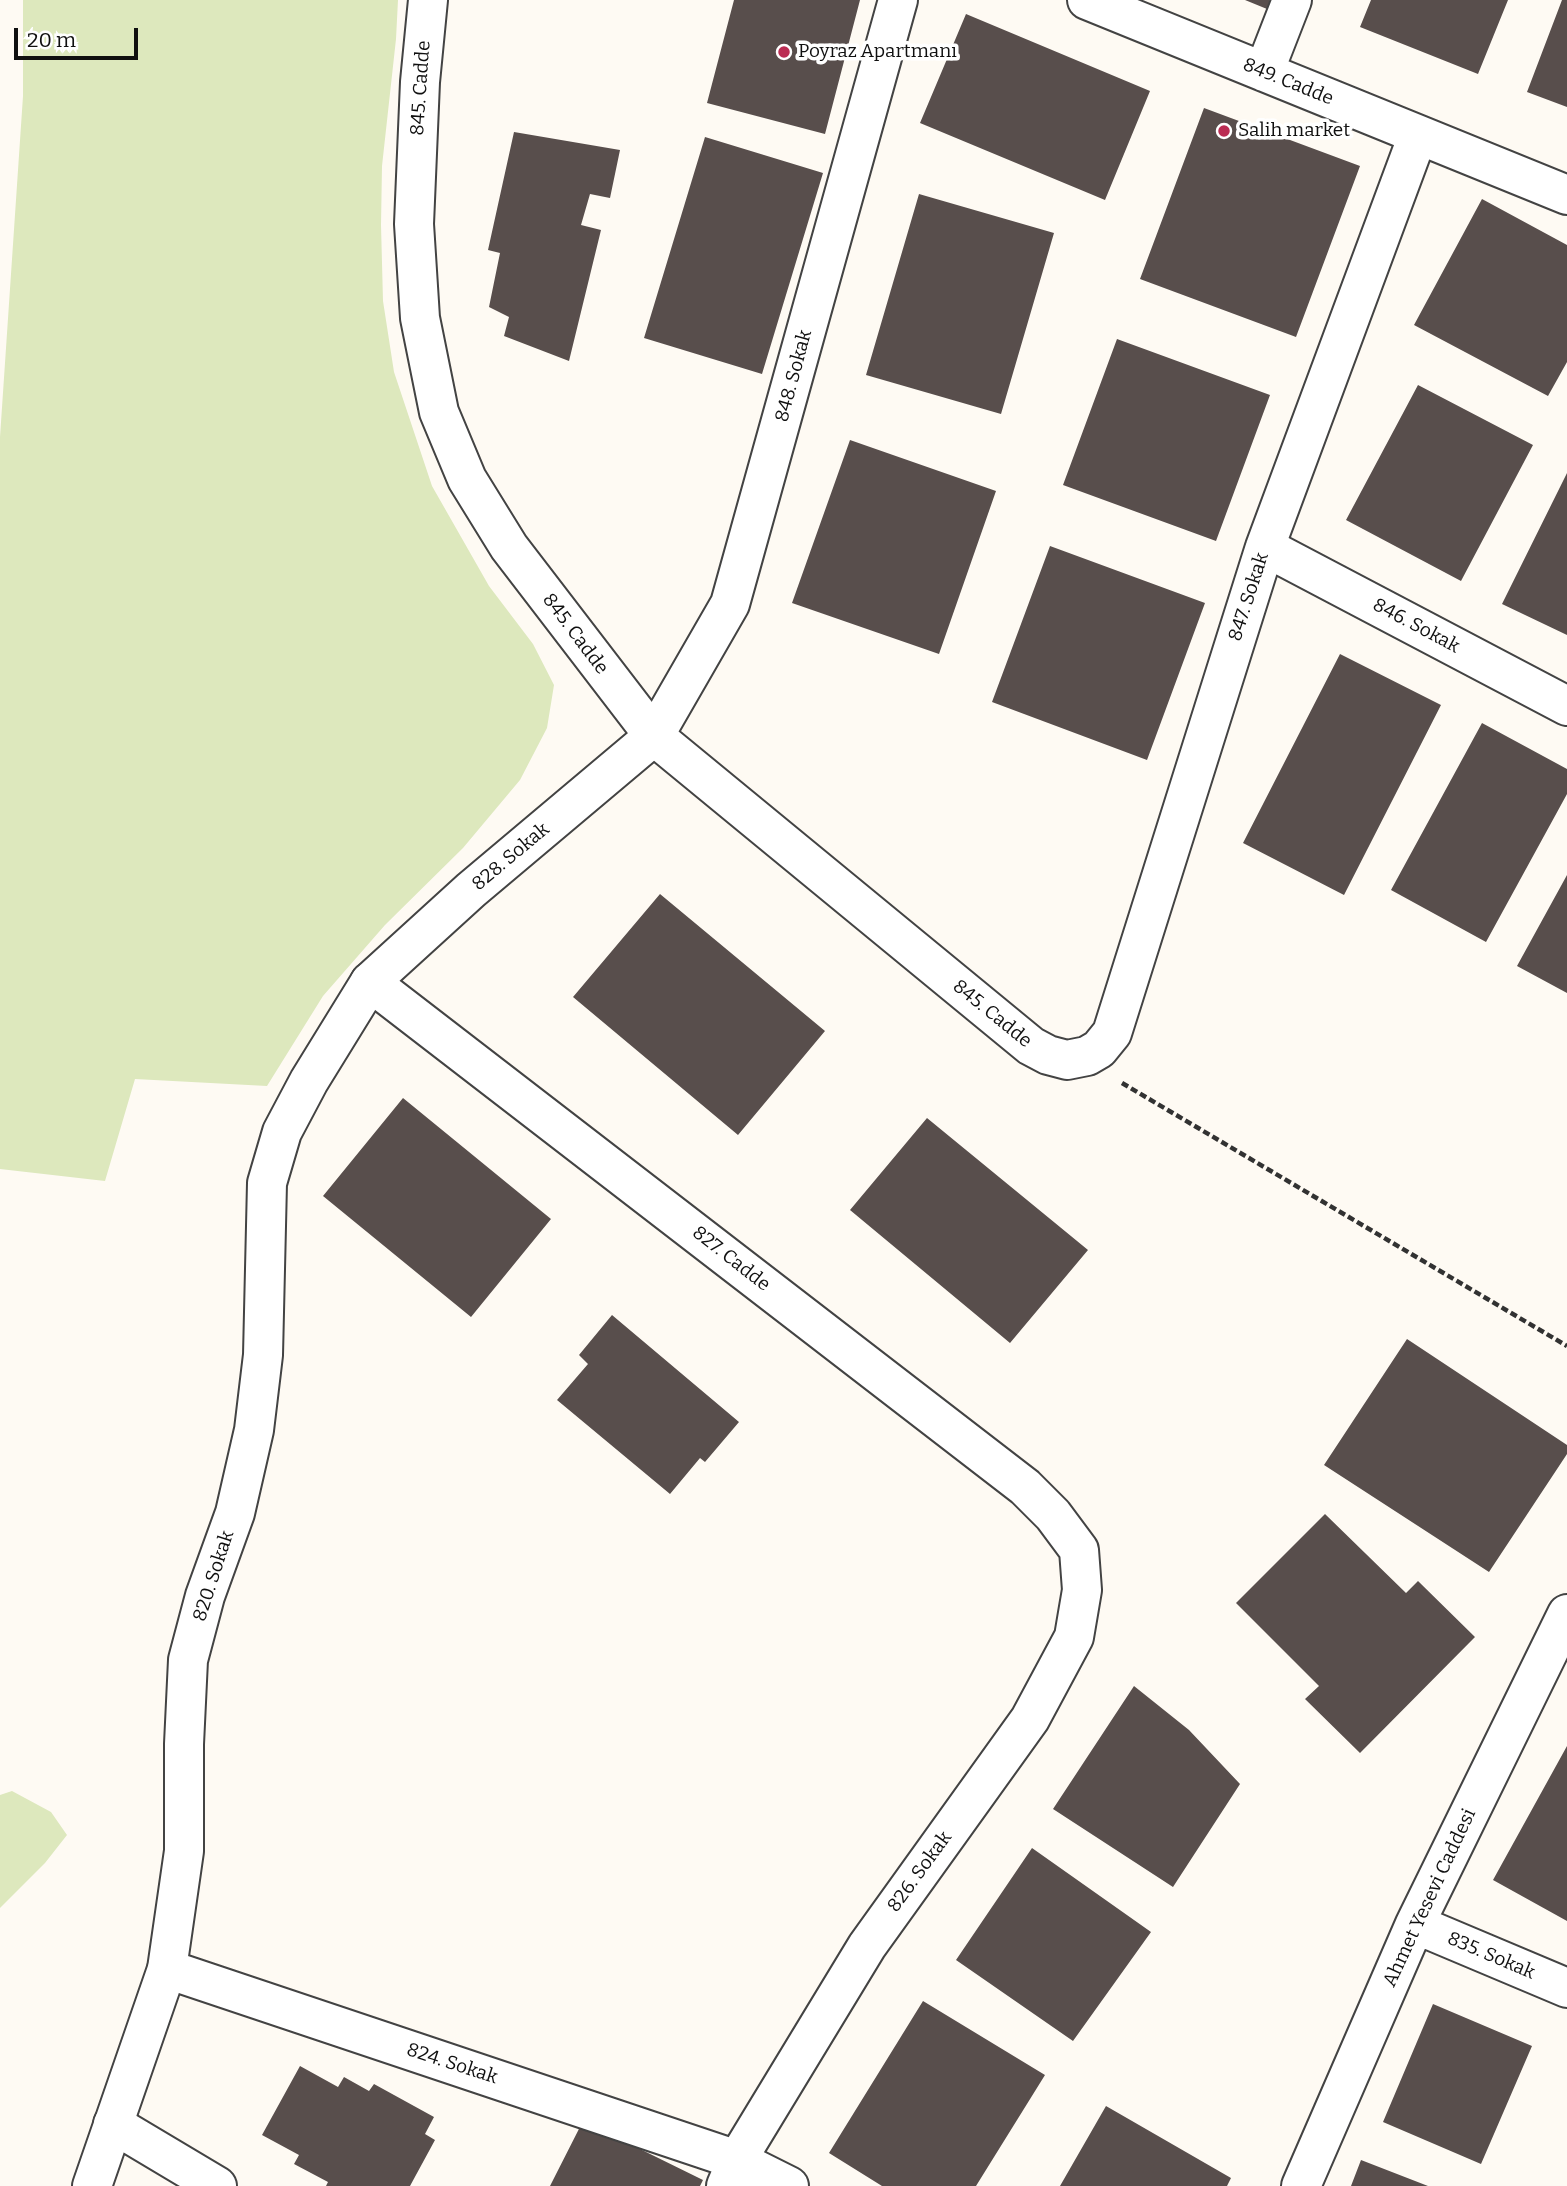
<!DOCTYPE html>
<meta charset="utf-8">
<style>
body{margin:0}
#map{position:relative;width:1567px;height:2186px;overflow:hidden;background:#fefaf3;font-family:Bitter,serif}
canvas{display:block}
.scale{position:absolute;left:14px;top:28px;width:124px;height:32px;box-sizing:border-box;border:4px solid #101010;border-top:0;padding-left:9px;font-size:21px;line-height:24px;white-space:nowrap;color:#101010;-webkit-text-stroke:5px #fff;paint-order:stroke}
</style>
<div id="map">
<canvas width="1567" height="2186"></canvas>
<div class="scale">20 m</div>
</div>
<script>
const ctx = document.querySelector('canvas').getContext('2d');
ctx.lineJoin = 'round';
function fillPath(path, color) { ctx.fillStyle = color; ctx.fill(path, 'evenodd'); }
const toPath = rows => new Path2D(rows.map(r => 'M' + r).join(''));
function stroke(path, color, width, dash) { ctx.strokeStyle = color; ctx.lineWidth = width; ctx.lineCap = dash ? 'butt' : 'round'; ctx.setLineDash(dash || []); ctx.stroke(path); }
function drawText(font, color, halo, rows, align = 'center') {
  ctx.font = font + ' Bitter,serif'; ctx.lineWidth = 7; ctx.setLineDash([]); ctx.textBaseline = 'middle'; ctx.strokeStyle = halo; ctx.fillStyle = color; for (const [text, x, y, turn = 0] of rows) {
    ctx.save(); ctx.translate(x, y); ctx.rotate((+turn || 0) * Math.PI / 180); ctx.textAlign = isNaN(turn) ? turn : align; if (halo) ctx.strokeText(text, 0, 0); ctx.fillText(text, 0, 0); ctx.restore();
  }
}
const green = toPath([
 [23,0,398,0,396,39,382,166,381,225,383,301,394,372,432,486,489,586,533,644,554,685,547,728,520,780,463,848,385,925,323,996,267,1086,135,1079,105,1181,0,1169,0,437,23,96],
 [12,1791,51,1812,67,1835,45,1863,0,1908,0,1795]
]);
const building = toPath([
 [734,0,860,0,825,134,707,103],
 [1245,0,1270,0,1267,9],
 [1371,0,1508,0,1478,74,1360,27],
 [1562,0,1567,0,1567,107,1527,92],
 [966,14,1150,91,1105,200,920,123],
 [1204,108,1360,166,1296,337,1140,279],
 [514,132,620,150,610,198,590,194,581,225,601,230,569,361,504,336,509,317,489,307,500,253,488,250],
 [705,137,823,173,762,374,644,338],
 [919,194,1054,233,1001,414,866,375],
 [1482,199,1567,245,1567,362,1548,396,1414,325],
 [1117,339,1270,395,1216,541,1063,485],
 [1418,385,1533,445,1461,581,1346,520],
 [850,440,996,491,939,654,792,603],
 [1567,473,1567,635,1502,604],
 [1050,546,1205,603,1147,760,992,702],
 [1340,654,1441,705,1344,895,1243,843],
 [1482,723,1567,769,1567,794,1486,942,1391,890],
 [1567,875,1567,993,1517,966],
 [660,894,825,1031,738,1135,573,997],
 [403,1098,551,1219,471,1317,323,1196],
 [927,1118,1088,1250,1010,1343,850,1210],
 [612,1315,739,1422,705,1462,700,1458,670,1494,557,1400,588,1364,579,1355],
 [1407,1339,1567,1445,1567,1454,1489,1572,1324,1465],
 [1325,1514,1406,1593,1418,1581,1475,1637,1360,1753,1305,1699,1319,1686,1236,1603],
 [1134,1686,1189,1730,1240,1784,1173,1887,1053,1809],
 [1567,1746,1567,1921,1493,1880],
 [1032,1848,1151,1932,1073,2041,956,1960],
 [923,2001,1045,2075,976,2186,882,2186,829,2153],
 [1433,2004,1532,2046,1481,2164,1383,2122],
 [300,2066,338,2087,344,2077,369,2091,374,2084,434,2117,425,2134,435,2140,410,2186,326,2186,328,2182,294,2164,299,2155,262,2135],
 [1106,2106,1231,2178,1227,2186,1060,2186],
 [583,2121,703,2180,700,2186,550,2186],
 [1361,2160,1428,2186,1351,2186]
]);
const path = toPath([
 [1122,1083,1567,1346]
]);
const minor = toPath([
 [898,0,730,604,654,736,1031,1046,1048,1055,1067,1060,1087,1056,1099,1049,1112,1033,1265,547,1418,135],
 [1087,0,1567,195],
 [1264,72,1292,0],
 [1265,547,1567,706],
 [370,982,1025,1487,1053,1515,1079,1550,1082,1590,1074,1637,1030,1719,867,1946,737,2160,726,2186],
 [1415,1924,1567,1988],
 [167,1969,737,2160,789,2186],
 [113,2124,217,2186],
 [1301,2186,1415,1924,1567,1614]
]);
const tertiary = toPath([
 [92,2186,167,1969,184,1851,184,1744,188,1660,205,1596,235,1513,254,1430,263,1355,267,1183,282,1132,309,1081,370,982,471,890,654,736,509,547,467,479,439,412,420,318,414,224,420,82,428,0]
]);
const markers = [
 [784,52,7,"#bb2c53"],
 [1224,131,7,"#bb2c53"]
];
const poiNames = [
 ["Poyraz Apartmanı",798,52],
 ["Salih market",1238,131]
];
const streetNames = [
 ["849. Cadde",1288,82,22],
 ["845. Cadde",421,88,-86],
 ["848. Sokak",794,376,-75],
 ["847. Sokak",1249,597,-72],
 ["846. Sokak",1416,626,28],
 ["845. Cadde",575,634,53],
 ["828. Sokak",511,857,-40],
 ["845. Cadde",992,1014,39],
 ["827. Cadde",731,1259,38],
 ["820. Sokak",214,1576,-72],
 ["826. Sokak",920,1872,-54],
 ["Ahmet Yesevi Caddesi",1430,1898,-65],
 ["835. Sokak",1491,1956,23],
 ["824. Sokak",452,2064,18]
];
fillPath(green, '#dde8bd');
fillPath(building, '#584e4c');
stroke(minor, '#434343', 42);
stroke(tertiary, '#434343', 42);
stroke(path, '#323232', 4.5, [7, 3.5]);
stroke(minor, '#fff', 38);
stroke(tertiary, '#fff', 38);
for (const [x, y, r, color] of markers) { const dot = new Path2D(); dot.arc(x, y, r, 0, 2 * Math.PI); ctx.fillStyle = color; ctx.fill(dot); stroke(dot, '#fff', 2.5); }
drawText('19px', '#101010', '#fff', poiNames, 'left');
drawText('19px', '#101010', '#fff', streetNames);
</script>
